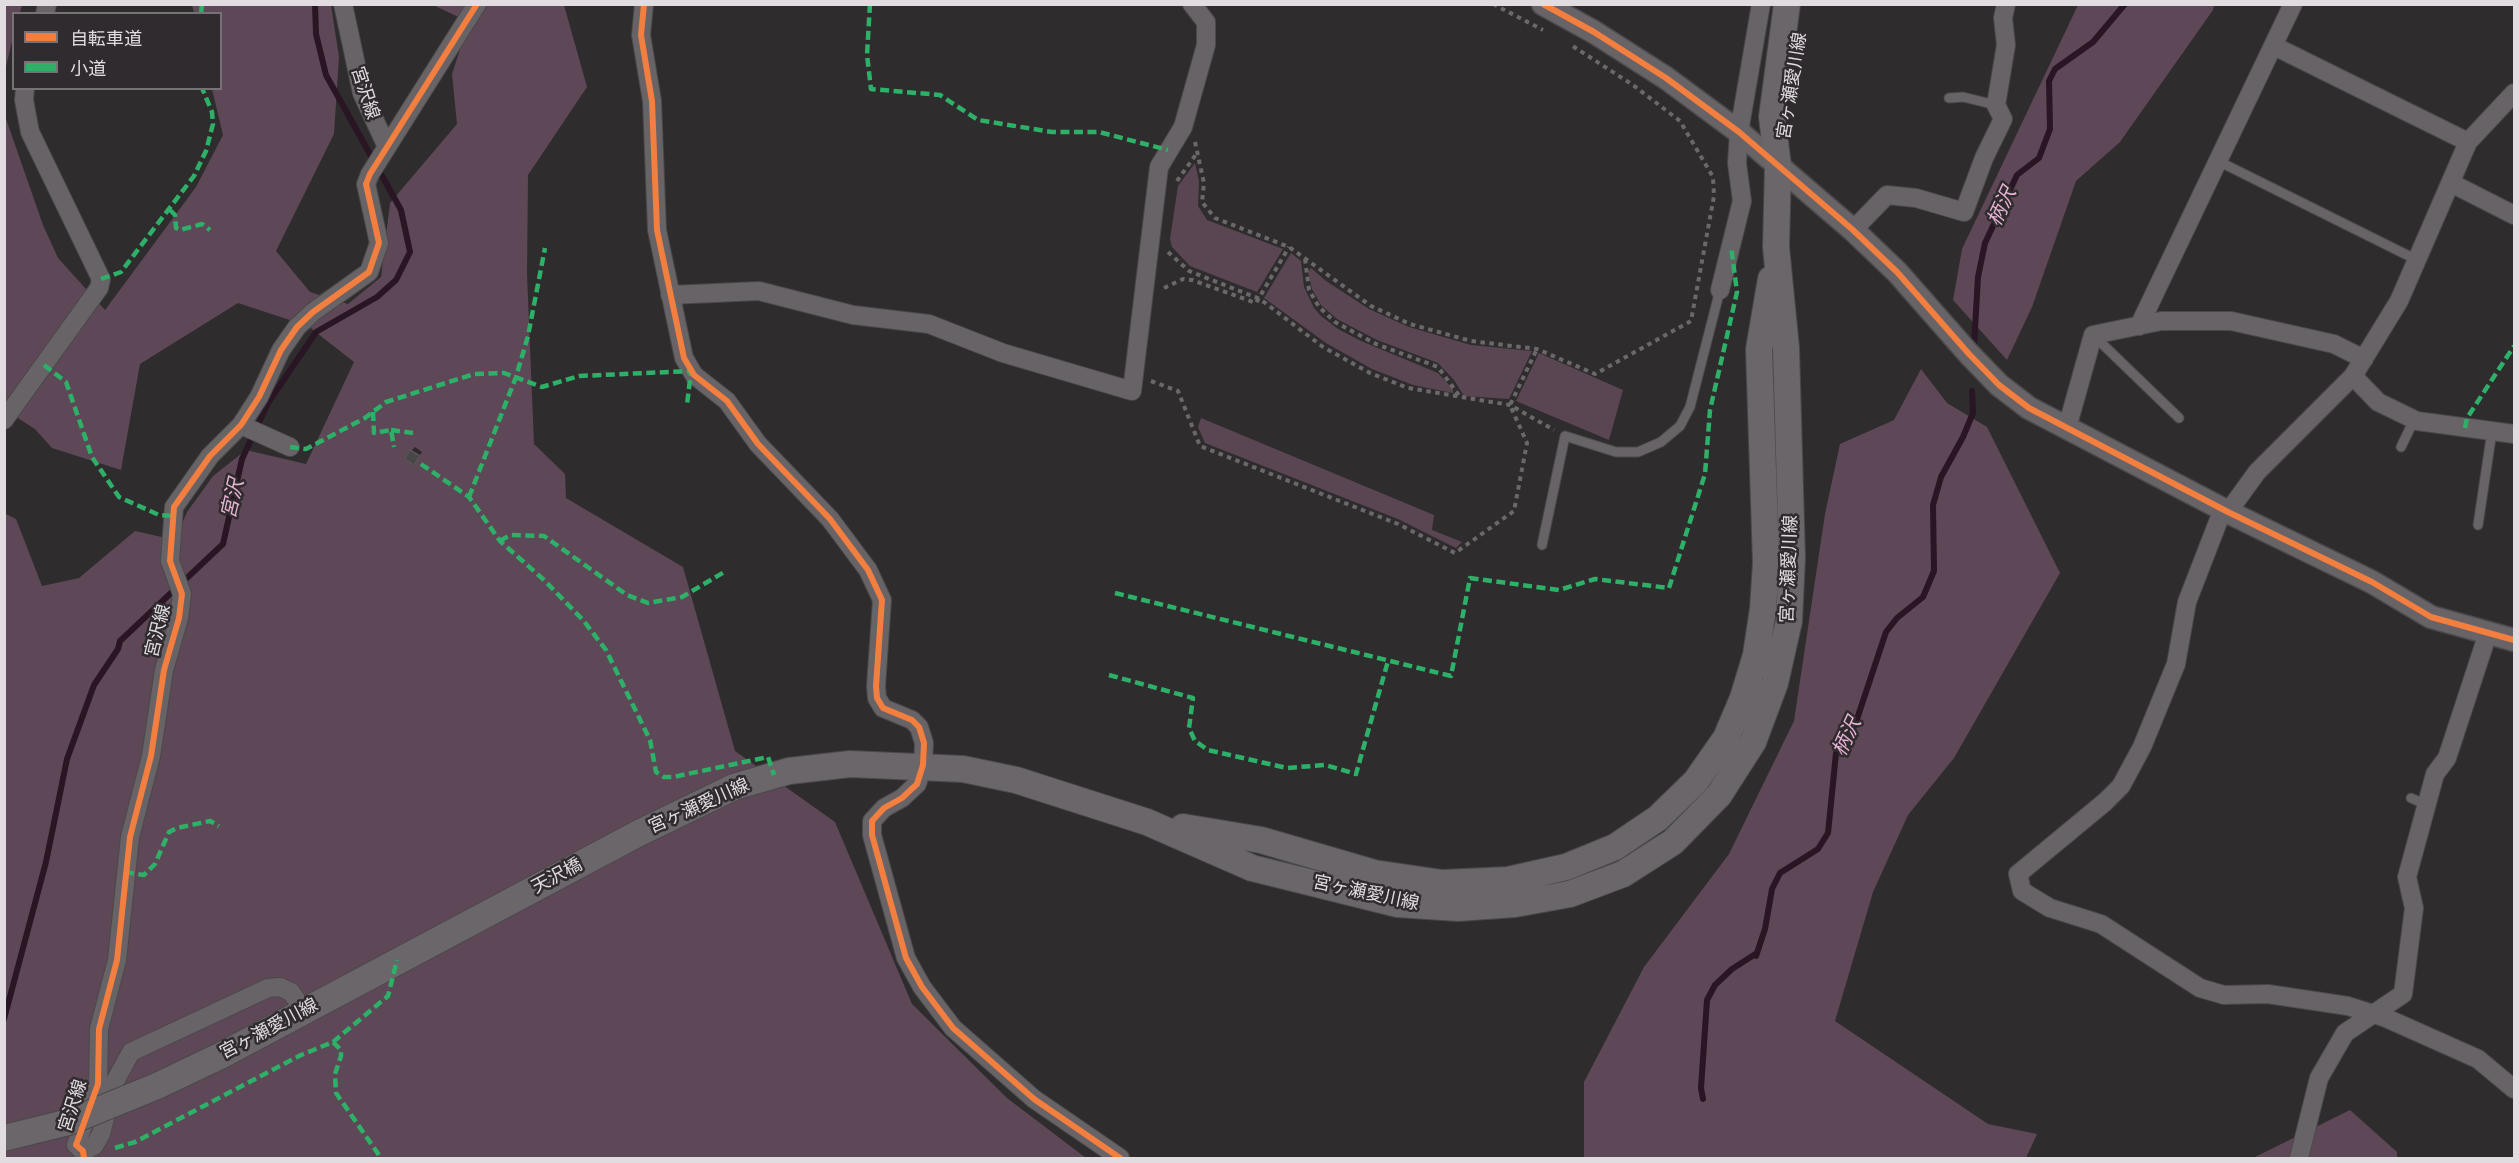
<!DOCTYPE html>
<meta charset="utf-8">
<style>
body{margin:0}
#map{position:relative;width:2519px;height:1163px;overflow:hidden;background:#2f2c2e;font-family:"Alegreya Sans","Noto Sans JP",sans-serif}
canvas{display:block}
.frame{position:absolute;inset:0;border:6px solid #e0dcdf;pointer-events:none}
.legend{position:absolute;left:12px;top:12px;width:210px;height:78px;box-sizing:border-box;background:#302b2e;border:2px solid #767275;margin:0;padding:8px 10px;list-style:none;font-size:18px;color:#e0dcdf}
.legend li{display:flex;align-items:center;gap:12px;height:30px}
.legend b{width:30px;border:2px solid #767275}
</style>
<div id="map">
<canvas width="2519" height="1163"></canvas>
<div class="frame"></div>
<ul class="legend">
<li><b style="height:8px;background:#f27e40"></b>自転車道</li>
<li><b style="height:8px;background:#2db169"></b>小道</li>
</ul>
</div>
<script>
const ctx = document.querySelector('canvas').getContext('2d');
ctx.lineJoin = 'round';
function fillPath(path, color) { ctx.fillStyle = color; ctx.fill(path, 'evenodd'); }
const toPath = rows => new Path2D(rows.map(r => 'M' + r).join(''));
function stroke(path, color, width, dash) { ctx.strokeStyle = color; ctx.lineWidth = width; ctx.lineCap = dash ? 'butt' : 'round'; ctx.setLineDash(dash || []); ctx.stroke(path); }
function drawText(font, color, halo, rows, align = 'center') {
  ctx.font = font + ' "Alegreya Sans","Noto Sans JP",sans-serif'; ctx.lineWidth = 5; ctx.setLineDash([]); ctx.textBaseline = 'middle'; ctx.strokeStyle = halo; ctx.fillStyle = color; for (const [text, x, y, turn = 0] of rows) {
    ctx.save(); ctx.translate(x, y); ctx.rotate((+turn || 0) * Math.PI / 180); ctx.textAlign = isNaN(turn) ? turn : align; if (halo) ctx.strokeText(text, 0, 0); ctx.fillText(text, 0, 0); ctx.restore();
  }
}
const green = toPath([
 [1195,163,1199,181,1198,206,1207,220,1283,249,1257,292,1190,266,1172,247,1170,239,1178,186],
 [1291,253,1301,261,1304,287,1314,308,1321,316,1338,329,1361,341,1438,373,1453,389,1453,393,1413,385,1372,369,1326,343,1264,298],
 [1311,268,1326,281,1369,309,1409,327,1471,345,1532,351,1509,399,1464,396,1454,380,1438,363,1377,340,1337,319,1321,305,1312,289,1308,272],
 [1539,353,1623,390,1609,440,1516,401],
 [1201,418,1434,515,1432,530,1462,542,1456,548,1398,519,1205,443,1198,427]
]);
const forest = toPath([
 [5,5,22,5,20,13,14,14,13,37,5,71,5,116,43,225,58,258,105,310,196,187,223,135,212,89,220,88,220,14,194,13,192,5,331,5,339,57,334,134,276,251,310,292,348,304,381,277,390,203,457,124,452,74,469,22,433,5,564,5,587,87,528,175,527,274,534,444,565,474,566,498,683,567,735,751,835,822,912,1004,1007,1098,1086,1158,5,1158,4,513,16,519,42,586,79,578,135,531,175,540,187,512,213,476,246,450,306,464,354,362,308,326,238,303,140,364,121,470,52,448,35,429,5,410],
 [2078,5,2214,5,2213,10,2120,142,2076,181,2032,307,2007,360,1953,300,1962,249],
 [1921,369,1947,403,1987,427,2060,573,1954,758,1908,815,1873,892,1835,1021,1988,1124,2037,1134,2026,1158,1584,1158,1584,1082,1644,967,1729,854,1794,721,1825,514,1840,444,1894,420],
 [2350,1110,2397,1152,2397,1158,2253,1158]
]);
const shadow = toPath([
 [415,447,422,452,414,463,411,451]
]);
const stream = toPath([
 [1974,346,1978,277,1985,243,2017,175,2039,158,2050,129,2049,81,2055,69,2093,42,2125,4],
 [4,1019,46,862,67,759,94,685,118,649,120,641,223,544,242,459,268,403,316,332,377,297,396,280,410,252,401,210,326,75,316,34,315,4],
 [1703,1099,1701,1088,1707,1000,1715,985,1732,969,1757,953,1756,956,1765,929,1772,889,1780,873,1818,849,1828,833,1836,753,1855,725,1886,632,1897,618,1923,597,1934,571,1933,505,1941,477,1963,437,1973,413,1972,391]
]);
const building = toPath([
 [410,450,420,456,414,465,405,459,410,450]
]);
const path = toPath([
 [1493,4,1543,30],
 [1195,142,1204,183,1202,202,1215,218,1289,247,1371,306,1410,324,1471,341,1537,349,1595,374,1691,321,1714,196,1713,177,1680,121,1633,85,1571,45],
 [1177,181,1197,153],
 [1168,252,1189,271,1260,299,1323,347,1370,373,1408,388,1510,405,1554,430],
 [1305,259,1309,290,1319,307,1335,322,1376,344,1438,367,1461,398],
 [1164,288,1183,279,1192,280,1256,303,1289,247],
 [1151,381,1178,391,1200,446,1398,524,1455,553,1514,511,1527,443,1510,405,1537,349]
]);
const service = toPath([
 [1949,98,1963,97,1996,105],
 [2218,161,2417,260],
 [2093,335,2179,418],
 [2401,447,2414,420],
 [2478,525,2492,431],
 [1542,545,1565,436,1616,452,1638,452,1661,442,1680,426,1690,407,1720,290],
 [2411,798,2427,805]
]);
const minor = toPath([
 [343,4,362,93,387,147],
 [644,4,641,35,652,101,657,230,684,358,694,375,727,401,758,444,830,519,868,570,882,600,876,686,877,698,883,708,912,720,919,727,924,743,923,765,917,784,902,798,884,808,872,821,872,835,906,958,922,987,953,1028,1034,1099,1120,1158],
 [45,14,47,4],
 [2274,46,2468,142],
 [2451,183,2514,215],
 [1853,230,1887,195,1916,198,1964,212,1984,158,2003,119,1996,105,2006,45,2003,18,2006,4],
 [1720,290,1742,201,1737,163,1739,132,1761,4],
 [670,295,759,291,853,315,929,324,1003,353,1132,391,1159,167,1183,127,1206,45,1206,22,1192,4],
 [2139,326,2293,4],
 [2353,376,2378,402,2417,421,2514,434],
 [4,420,99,288,101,279,30,132,24,100,25,88],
 [241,425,290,447],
 [2067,428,2093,335,2161,321,2231,321,2334,344,2364,359],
 [2223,509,2187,602,2176,664,2142,747,2121,786,2105,802,2018,874,2022,891,2050,908,2101,924,2200,988,2224,995,2268,994,2348,1006,2386,1018,2478,1059,2514,1089],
 [2228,512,2257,472,2353,376,2399,301,2468,142,2514,93],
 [83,1151,94,1146,101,1134,113,1085,131,1052,268,988,280,987,291,992,304,1011],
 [84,1158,83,1151,76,1145,98,1084,99,1029,117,960,130,837,151,756,164,670,179,618,182,594,170,561,174,507,210,456,241,425,259,397,281,350,297,327,313,312,369,272,379,243,366,184,370,174,477,4],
 [2299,1158,2319,1078,2345,1033,2403,994,2414,908,2407,877,2435,774,2447,758,2488,633]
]);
const tertiary = toPath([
 [1543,4,1594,32,1666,78,1739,132,1853,230,1897,272,1969,354,1999,385,2029,408,2228,512,2372,582,2431,617,2514,640]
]);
const secondary = toPath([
 [1183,827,1261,840,1374,873,1442,883,1508,880,1566,867,1615,847,1658,818,1696,781,1726,738,1743,698,1756,655,1763,609,1766,563,1759,349,1771,279],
 [157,1086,222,1055,639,833,734,787,789,771,850,764,963,769,1016,780,1147,822,1252,868,1397,904,1458,908,1515,904,1570,894,1623,874,1673,842,1719,795,1753,742,1775,683,1789,621,1792,558,1786,348,1776,247,1778,166,1772,117,1787,4]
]);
const secondaryBridge = toPath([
 [4,1138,69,1122,157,1086]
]);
const quiet = toPath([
 [870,4,867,55,871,89,940,95,978,120,1052,132,1099,132,1168,150],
 [201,14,202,4],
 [170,210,175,215,176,228,180,230,202,224,210,230],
 [101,279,121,272,194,176,206,151,213,124,212,112,202,88],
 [44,365,66,382,92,457,119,497,159,515,173,516],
 [373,412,374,433,391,430,394,447],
 [2465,428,2467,418,2514,346],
 [391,430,413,433],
 [290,447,306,449,365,418,386,402,474,374,504,373,542,387,579,376,691,371,687,405],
 [421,464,469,497,500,541,544,580,583,620,606,650,650,740,656,772,664,777,673,777,768,757,774,775],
 [469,497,516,377,528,336,545,248],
 [500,541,510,535,544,536,627,595,648,603,682,597,726,571],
 [1115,593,1451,676,1470,578,1559,590,1595,579,1669,588,1705,474,1710,410,1737,292,1731,246],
 [1109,675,1193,698,1189,728,1195,741,1208,750,1287,768,1325,765,1356,774,1388,661],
 [125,872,144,875,155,864,169,832,177,828,210,821,219,826],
 [333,1042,388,996,397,960],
 [115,1148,135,1142,301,1055,333,1042,341,1050,341,1056,335,1074,336,1093,381,1158]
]);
const cycleway = toPath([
 [644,4,641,35,652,101,657,230,684,358,694,375,727,401,758,444,830,519,868,570,882,600,876,686,877,698,883,708,912,720,919,727,924,743,923,765,917,784,902,798,884,808,872,821,872,835,906,958,922,987,953,1028,1034,1099,1120,1158],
 [1543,4,1594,32,1666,78,1739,132,1853,230,1897,272,1969,354,1999,385,2029,408,2228,512,2372,582,2431,617,2514,640],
 [84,1158,83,1151,76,1145,98,1084,99,1029,117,960,130,837,151,756,164,670,179,618,182,594,170,561,174,507,210,456,241,425,259,397,281,350,297,327,313,312,369,272,379,243,366,184,370,174,477,4]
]);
const streetNames = [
 ["宮ヶ瀬愛川線",1792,86,-81],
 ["宮沢線",365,93,72],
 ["宮ヶ瀬愛川線",1789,569,-88],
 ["宮沢線",158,631,-76],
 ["宮ヶ瀬愛川線",699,806,-24],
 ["天沢橋",557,876,-28],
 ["宮ヶ瀬愛川線",1366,893,12],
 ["宮ヶ瀬愛川線",269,1029,-28],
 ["宮沢線",73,1106,-72]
];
const waterNames = [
 ["柄沢",2002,207,-65],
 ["宮沢",233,499,-77],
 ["柄沢",1847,737,-65]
];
fillPath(green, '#5a4653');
fillPath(forest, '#5e4756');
fillPath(shadow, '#0007');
stroke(stream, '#291523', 6);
fillPath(building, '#484647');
stroke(building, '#575456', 1.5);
stroke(service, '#4a494a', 11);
stroke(minor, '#4a494a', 20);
stroke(tertiary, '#4a494a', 25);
stroke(secondary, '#4a494a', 28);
stroke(path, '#6b686a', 4, [4.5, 4.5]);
stroke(service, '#686366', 9);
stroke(minor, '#686366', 18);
stroke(tertiary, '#686366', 22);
stroke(secondary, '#6a666a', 26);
stroke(secondaryBridge, '#4a494a', 28, []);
stroke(secondaryBridge, '#6a666a', 26);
stroke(quiet, '#2db169', 4.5, [9, 4.5]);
stroke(cycleway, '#f27e40', 6);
drawText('18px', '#e0dcdf', '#302b2e', streetNames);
drawText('italic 20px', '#e6b3d4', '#302b2e', waterNames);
</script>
